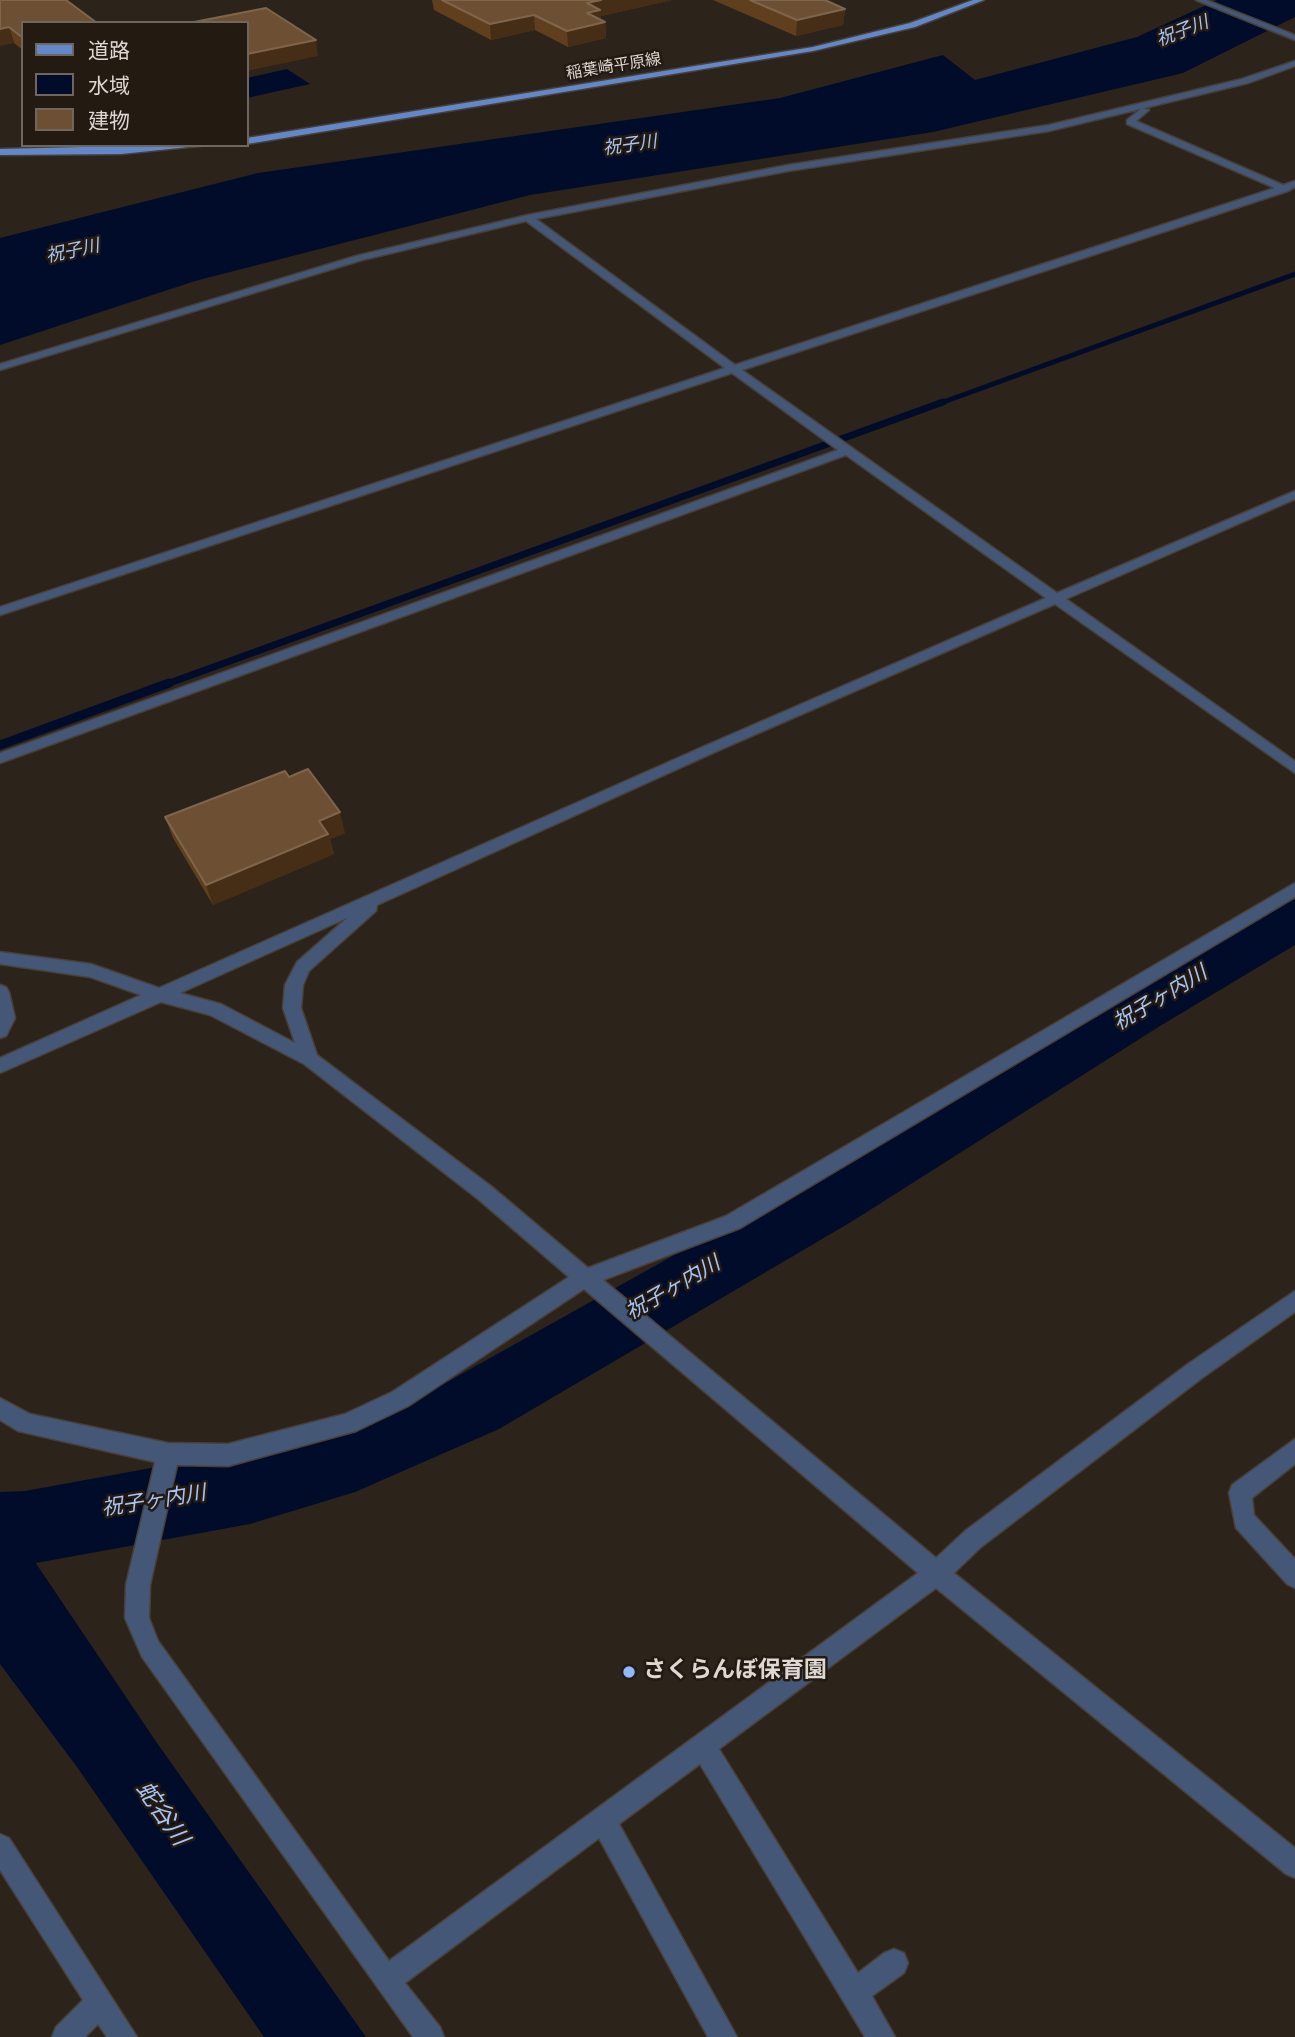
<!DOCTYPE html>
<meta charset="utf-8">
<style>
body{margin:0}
#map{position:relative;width:1295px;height:2037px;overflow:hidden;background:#2c231b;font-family:Overpass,"Noto Sans JP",sans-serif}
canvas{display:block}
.legend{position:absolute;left:21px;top:21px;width:228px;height:126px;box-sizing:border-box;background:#231a12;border:2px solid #6e665f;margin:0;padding:9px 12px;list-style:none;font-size:21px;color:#ded7d2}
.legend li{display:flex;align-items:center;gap:14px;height:35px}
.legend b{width:35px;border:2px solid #6e665f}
</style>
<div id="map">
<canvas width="1295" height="2037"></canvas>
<ul class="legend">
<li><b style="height:9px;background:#6388ca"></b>道路</li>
<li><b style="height:19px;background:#010c2b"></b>水域</li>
<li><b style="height:19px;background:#6d5033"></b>建物</li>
</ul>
</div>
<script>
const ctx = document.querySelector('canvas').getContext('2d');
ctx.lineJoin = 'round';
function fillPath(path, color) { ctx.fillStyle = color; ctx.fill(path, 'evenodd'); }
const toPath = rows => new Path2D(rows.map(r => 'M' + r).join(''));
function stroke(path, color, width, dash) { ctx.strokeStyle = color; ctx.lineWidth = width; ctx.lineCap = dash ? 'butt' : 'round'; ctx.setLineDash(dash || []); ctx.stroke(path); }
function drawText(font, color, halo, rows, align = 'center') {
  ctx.font = font + ' Overpass,"Noto Sans JP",sans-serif'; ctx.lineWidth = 5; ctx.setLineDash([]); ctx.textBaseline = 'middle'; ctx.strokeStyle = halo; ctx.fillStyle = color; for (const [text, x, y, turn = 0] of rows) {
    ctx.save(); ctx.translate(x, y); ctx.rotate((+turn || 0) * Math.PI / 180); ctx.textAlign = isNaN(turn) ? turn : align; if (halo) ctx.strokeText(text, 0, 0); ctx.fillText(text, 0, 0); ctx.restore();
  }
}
const water = toPath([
 [1217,0,1295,0,1295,17,1183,73,933,132,530,195,195,281,0,345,0,238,258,173,780,98,943,55,975,80,1137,37],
 [287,69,310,84,247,98,247,78],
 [0,1510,157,1743,366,2037,264,2037,77,1767,0,1664]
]);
const streamFar2 = toPath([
 [938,404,1295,274]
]);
const streamFar1 = toPath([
 [164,685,943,402]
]);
const stream = toPath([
 [0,745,169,683]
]);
const river = toPath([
 [1295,899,1295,945,1160,1026,851,1222,499,1429,355,1492,250,1524,25,1565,0,1566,0,1492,25,1491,250,1450,354,1421,449,1381,805,1182,1120,994,1276,905,1295,899]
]);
const minor = toPath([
 [1196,0,1206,0,1295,35,1295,40,1196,0],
 [1295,61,1295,66,1248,83,1049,131,788,171,536,219,735,365,1275,188,1127,124,1127,120,1142,108,1149,110,1136,121,1283,185,1295,181,1295,187,1288,191,742,370,1057,593,1295,491,1295,499,1066,599,1295,761,1295,773,1055,604,717,751,377,905,376,911,309,971,303,985,301,1008,317,1055,492,1187,588,1268,726,1216,1295,883,1295,897,740,1228,603,1280,936,1558,965,1531,1188,1364,1295,1291,1295,1312,1202,1378,981,1547,954,1573,1295,1848,1295,1878,1286,1874,936,1588,719,1749,858,1973,884,1953,894,1949,904,1953,908,1963,904,1973,872,1996,895,2037,865,2037,700,1764,619,1824,737,2037,708,2037,599,1838,405,1983,440,2027,444,2037,413,2037,142,1657,125,1618,126,1585,155,1462,18,1431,0,1420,0,1398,30,1414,168,1443,228,1444,345,1414,392,1392,569,1277,478,1199,304,1064,210,1015,161,1002,0,1073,0,1058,141,995,90,977,0,964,0,952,91,964,159,988,707,745,1046,598,846,455,0,763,0,753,838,450,732,373,0,615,0,607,725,368,526,221,362,260,0,370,0,364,356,256,528,215,788,165,1049,125,1242,79,1295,61],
 [347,918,297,962,285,985,283,1008,295,1043,221,1004,180,993,347,918],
 [584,1289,918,1573,389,1961,158,1641,149,1618,150,1585,177,1465,228,1466,356,1431,408,1406,584,1289],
 [0,985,6,987,9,992,15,1018,6,1036,0,1038,0,985],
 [1295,1439,1295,1464,1252,1498,1254,1515,1295,1559,1295,1588,1287,1584,1236,1528,1229,1493,1232,1485,1295,1439],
 [0,1834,9,1838,137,2037,107,2037,98,2024,85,2037,52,2037,56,2027,83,2000,0,1870,0,1834]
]);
const major = toPath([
 [973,0,984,0,915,27,813,51,247,144,247,138,813,47,910,23,973,0],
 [165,145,208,145,121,154,0,155,0,149,165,145]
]);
const wall = toPath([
 [0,0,23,23,23,50,14,43],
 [432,0,672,0,601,16,601,20,605,22,606,38,568,47,535,30,491,40,434,10],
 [713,0,825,0,845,9,843,25,796,36],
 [289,777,345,833,330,839,334,854,213,905,173,838,165,817]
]);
const shadedWall = toPath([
 [601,0,672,0,601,16,601,23,605,22,606,38,568,47,567,31,587,3],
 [845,9,843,25,796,36,797,20],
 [534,15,535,30,491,40,490,24],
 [9,27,14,43,0,46,0,29],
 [316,40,318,56,247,71,247,54],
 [340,812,345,833,330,839,334,854,213,905,206,885,319,821]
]);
const building = toPath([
 [0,0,66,0,97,23,23,23,23,38,9,27,0,29,0,0],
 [442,0,601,0,587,3,600,10,587,13,605,22,567,31,534,15,490,24,442,0],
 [750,0,825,0,845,9,797,20,750,0],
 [266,8,316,40,247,54,247,23,189,23,266,8],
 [308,769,340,812,319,821,328,834,206,885,165,817,285,771,289,777,308,769]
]);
const markers = [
 [629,1672,7,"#91b8fd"]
];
const farStreetnames = [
 ["稲葉崎平原線",614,68,-9]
];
const farWaternames = [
 ["祝子川",1183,33,-21],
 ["祝子川",630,147,-8],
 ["祝子川",73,253,-12]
];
const waterNames = [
 ["祝子ヶ内川",1161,1000,-31],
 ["祝子ヶ内川",674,1290,-30],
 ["祝子ヶ内川",154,1503,-9]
];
const nearPoinames = [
 ["さくらんぼ保育園",643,1672]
];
const nearWaternames = [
 ["蛇谷川",160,1815,55]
];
fillPath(water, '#010c2b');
stroke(streamFar2, '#010c2b', 5);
stroke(streamFar1, '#010c2b', 7);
stroke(stream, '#010c2b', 9);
fillPath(river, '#010c2b');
stroke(minor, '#484038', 3);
stroke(major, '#484038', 3);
fillPath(minor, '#455777');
fillPath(major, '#6388ca');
fillPath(wall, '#603f1f');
fillPath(shadedWall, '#452d16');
fillPath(building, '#6d5033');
stroke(building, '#7f654c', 2);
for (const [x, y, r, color] of markers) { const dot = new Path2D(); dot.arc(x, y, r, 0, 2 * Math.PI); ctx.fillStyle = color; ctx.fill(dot); stroke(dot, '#231a12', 2.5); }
drawText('16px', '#ded7d2', '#231a12', farStreetnames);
drawText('italic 18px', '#a8c5f7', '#231a12', farWaternames);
drawText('italic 21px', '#a8c5f7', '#231a12', waterNames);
drawText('bold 23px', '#ded7d2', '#231a12', nearPoinames, 'left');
drawText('italic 24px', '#a8c5f7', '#231a12', nearWaternames);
</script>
